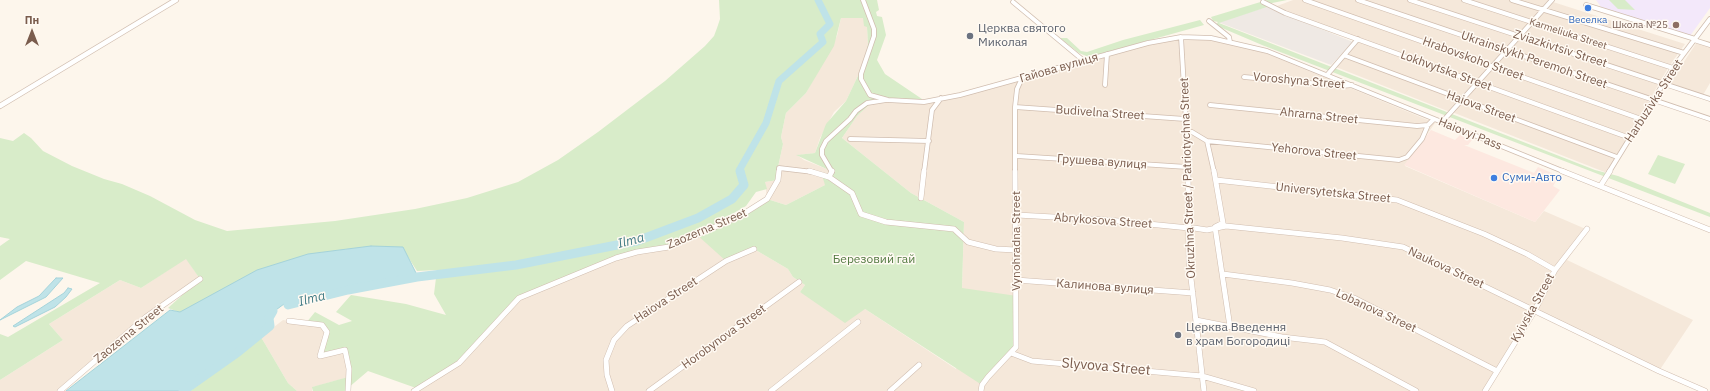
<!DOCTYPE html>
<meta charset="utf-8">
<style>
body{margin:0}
#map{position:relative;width:1710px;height:391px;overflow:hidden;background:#fdf6ec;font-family:"IBM Plex Sans",sans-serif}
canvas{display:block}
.north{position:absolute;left:12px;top:12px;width:40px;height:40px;-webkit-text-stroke:3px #fffaf3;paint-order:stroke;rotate:0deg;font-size:11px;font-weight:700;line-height:16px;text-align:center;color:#7a5c4d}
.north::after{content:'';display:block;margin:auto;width:14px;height:18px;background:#7a5c4d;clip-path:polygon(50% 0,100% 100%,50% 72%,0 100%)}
</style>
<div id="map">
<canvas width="1710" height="391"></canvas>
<div class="north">Пн</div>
</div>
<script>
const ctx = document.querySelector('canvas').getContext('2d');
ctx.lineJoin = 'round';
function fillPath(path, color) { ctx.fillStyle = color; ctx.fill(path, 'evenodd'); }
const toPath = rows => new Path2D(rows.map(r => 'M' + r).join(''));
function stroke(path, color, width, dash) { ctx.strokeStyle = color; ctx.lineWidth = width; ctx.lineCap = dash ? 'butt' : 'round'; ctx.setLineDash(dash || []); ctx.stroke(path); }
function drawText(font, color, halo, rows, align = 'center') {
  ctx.font = font + ' "IBM Plex Sans",sans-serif'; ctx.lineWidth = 3; ctx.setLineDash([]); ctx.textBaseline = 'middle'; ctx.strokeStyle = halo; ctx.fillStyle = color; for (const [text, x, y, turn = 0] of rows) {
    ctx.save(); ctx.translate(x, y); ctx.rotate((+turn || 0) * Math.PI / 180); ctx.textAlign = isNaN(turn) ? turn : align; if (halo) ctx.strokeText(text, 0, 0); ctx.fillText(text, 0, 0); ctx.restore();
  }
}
const residential = toPath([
 [1293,0,1549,0,1450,112,1336,67,1361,39,1276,8,1277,6],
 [1553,2,1685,44,1668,68,1607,173,1452,112],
 [841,18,863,18,867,26,868,44,864,63,846,101,834,112,820,138,815,153,797,155,804,160,832,171,825,185,786,205,767,199,765,182,778,180,778,167,783,144,781,137,786,113,806,93,837,36],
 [1181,37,1204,38,1253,48,1435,123,1405,166,1535,222,1544,211,1588,230,1567,260,1693,320,1659,371,1535,310,1485,391,417,391,519,298,616,258,696,234,754,249,788,269,793,277,805,285,800,292,865,309,956,369,962,288,964,222,911,193,842,138,857,116,870,104,887,101,923,104,1148,43],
 [1697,42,1710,47,1710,83,1703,95,1670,83],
 [186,258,200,279,146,317,60,391,0,391,0,380,63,340,49,324,120,280,141,288],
 [283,320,322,325,345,350,349,377,313,387,312,391,297,391,288,383,261,337]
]);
const commercial = toPath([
 [1431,130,1455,140,1460,135,1472,140,1468,145,1464,145,1534,173,1538,167,1559,176,1553,186,1560,190,1535,222,1404,165]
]);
const industrial = toPath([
 [1267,7,1353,42,1331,65,1218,22]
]);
const education = toPath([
 [1596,0,1710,0,1710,8,1690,36,1601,7]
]);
const green = toPath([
 [719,0,877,0,879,10,876,12,877,16,882,17,886,35,877,60,885,74,922,99,923,104,887,101,870,104,857,116,842,138,911,193,964,222,962,288,1017,296,1016,347,982,385,865,309,845,323,800,292,805,285,793,277,788,269,754,249,726,261,696,234,669,247,616,258,519,298,459,363,416,388,368,371,348,388,348,391,313,391,312,387,348,377,345,350,320,356,327,332,322,325,306,323,315,312,339,325,352,321,336,312,351,295,406,304,446,315,434,294,437,270,417,271,408,257,400,251,378,249,349,249,312,255,181,313,168,308,200,279,186,259,141,288,120,280,49,324,63,340,0,380,0,334,8,337,100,283,26,261,0,280,0,246,10,239,0,237,0,138,13,141,24,133,31,138,43,151,72,166,104,179,122,184,150,196,195,220,227,231,335,221,415,209,467,198,518,182,558,160,598,132,665,81,705,46,714,36,717,28,720,19],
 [841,18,863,18,864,26,867,27,868,44,864,63,846,101,826,124,815,153,796,155,831,171,829,177,822,175,825,185,786,205,767,199,733,219,701,232,746,206,756,192,767,189,765,182,778,180,778,167,783,144,781,137,786,113,806,93,834,46],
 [1267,0,1287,0,1272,3,1267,7,1219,23,1595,170,1618,176,1710,213,1710,217,1262,45,1215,25,1218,22,1213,21,1211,17],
 [1609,0,1625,0,1635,10,1618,9],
 [1200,20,1204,25,1089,57,1079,53,1060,38,1067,38,1081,51,1087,52,1123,40],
 [1658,155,1685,164,1675,184,1648,174],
 [261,337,288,383,297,391,190,391]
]);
const water = toPath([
 [371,246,403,247,417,275,313,295,284,304,265,318,271,322,245,346,179,391,66,391,170,310,180,312,257,270,308,254,371,246],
 [56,278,63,278,46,297,0,320,17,307,39,296,56,278],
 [68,288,72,289,66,297,55,307,15,327,13,326,64,293,68,288]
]);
const riverFar1 = toPath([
 [741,172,740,169,766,123,779,81,823,42,820,34,830,24,818,0]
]);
const river = toPath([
 [288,305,348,290,417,277,516,265,637,241,698,218,732,199,744,185,740,171],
 [183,391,238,352,270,326,269,318,273,311]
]);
const minorFar1 = toPath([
 [863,0,874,29,874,36,861,74,861,79,870,95,888,100,924,102,960,95,1148,43,1181,37,1211,38,1267,51,1565,172],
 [1305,0,1641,119],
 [1358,0,1710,119],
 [1410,0,1710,99],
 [1464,0,1673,68],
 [1512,0,1684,53],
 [1013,2,1084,61],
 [1263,2,1285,13,1630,138],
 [1586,5,1695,39],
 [1209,21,1229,37,1230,42],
 [1181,37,1189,172],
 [1694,40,1710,45],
 [1346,56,1617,157],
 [1327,75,1358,39],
 [1244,77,1342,86,1352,85],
 [1105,85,1107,54],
 [1210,105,1417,126,1428,125],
 [1015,107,1185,119],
 [1442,122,1552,0],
 [1185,131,1192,132,1207,141,1399,160,1407,157,1422,139,1428,125,1434,119],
 [850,139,929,141],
 [1207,141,1214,172],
 [1017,156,1187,167],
 [779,172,779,168,813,172],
 [832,172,822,155,822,149,826,141,850,119,856,111,867,103,886,100],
 [924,172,932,110,941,98],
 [1015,172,1015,107,1017,89,1022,78],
 [1609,172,1673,68,1710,19]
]);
const minor = toPath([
 [809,171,829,177,832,171],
 [1188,171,1189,261,1204,391],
 [1214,171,1223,223,1215,227,1230,327],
 [1562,171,1710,230],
 [829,177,852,193,861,214,886,222,954,229,968,242,996,249,1016,250],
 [1216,180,1397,200,1484,234,1527,254,1555,270],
 [1601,185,1610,171],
 [921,198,924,171],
 [1017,215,1108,220,1189,228],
 [1194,228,1207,230,1226,226,1342,238,1403,247,1659,371,1705,391],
 [1223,274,1292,283,1330,290,1354,298,1497,371],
 [1016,280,1193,293],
 [1196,320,1282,337,1325,342,1416,391],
 [289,321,322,325,327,332,320,356,345,350,349,369,348,391],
 [1011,353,1032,361,1202,376,1254,391],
 [60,391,146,317,200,279],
 [414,391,459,363,519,298,616,258,637,252,669,247,740,216,767,199,778,180,779,171],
 [612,391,607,375,606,360,614,340,627,326,726,261,754,249],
 [649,391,799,282],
 [771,391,858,322],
 [890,391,919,365],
 [981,391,982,385,988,377,1016,347,1015,171],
 [1485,391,1535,310,1555,270,1587,229]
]);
const tertiary = toPath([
 [0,106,176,0]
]);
const markers = [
 [1588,8,4,"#3f7fe0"],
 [1676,25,4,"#8d6e63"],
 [970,36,4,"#6b7280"],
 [1494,178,4,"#3f7fe0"],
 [1178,335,4,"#6b7280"]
];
const farShopnames = [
 ["Веселка",1588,20]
];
const farEducationnames = [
 ["Школа №25",1668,25]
];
const farStreetnames = [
 ["Karmeliuka Street",1568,34,18]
];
const worshipNames = [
 ["Церква святого",978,29],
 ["Миколая",978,43],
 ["Церква Введення",1186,328],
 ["в храм Богородиці",1186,342]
];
const streetNames = [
 ["Zviazkivtsiv Street",1560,49,18],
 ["Hrabovskoho Street",1473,59,20],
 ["Ukrainskykh Peremoh Street",1534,60,19],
 ["Гайова вулиця",1059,68,-16],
 ["Lokhvytska Street",1446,71,20],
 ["Voroshyna Street",1299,81,5],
 ["Harbuzivka Street",1654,101,-57],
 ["Haiova Street",1481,107,20],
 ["Budivelna Street",1100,113,4],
 ["Ahrarna Street",1319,116,6],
 ["Haiovyi Pass",1470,134,22],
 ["Yehorova Street",1314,152,6],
 ["Грушева вулиця",1102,162,4],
 ["Okruzhna Street / Patriotychna Street",1188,178,-92],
 ["Universytetska Street",1333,193,6],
 ["Abrykosova Street",1103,221,4],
 ["Zaozerna Street",707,229,-23],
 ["Vynohradna Street",1017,241,-90],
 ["Naukova Street",1446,268,25],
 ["Калинова вулиця",1105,287,4],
 ["Haiova Street",666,300,-33],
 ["Kyivska Street",1533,308,-61],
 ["Lobanova Street",1376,311,25],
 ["Zaozerna Street",129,334,-39],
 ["Horobynova Street",724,337,-36]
];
const shopNames = [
 ["Суми-Авто",1502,178]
];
const parkNames = [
 ["Березовий гай",874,260]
];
const waterNames = [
 ["Ilma",631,241,-15],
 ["Ilma",312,299,-14]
];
const nearStreetnames = [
 ["Slyvova Street",1106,367,5]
];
fillPath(residential, '#f5e8da');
fillPath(commercial, '#fde8e0');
fillPath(industrial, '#efe9e4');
fillPath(education, '#f3e8fa');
fillPath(green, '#d8ecc9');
fillPath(water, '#bfe3e8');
stroke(water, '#a5d3da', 1);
stroke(riverFar1, '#bfe3e8', 7);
stroke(river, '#bfe3e8', 9);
stroke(minorFar1, '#d1beb0', 5.5);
stroke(minor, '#d1beb0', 6);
stroke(tertiary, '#d1beb0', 6);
stroke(minorFar1, '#fff', 4);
stroke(minor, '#fff', 5);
stroke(tertiary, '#fff', 4.5);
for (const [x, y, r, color] of markers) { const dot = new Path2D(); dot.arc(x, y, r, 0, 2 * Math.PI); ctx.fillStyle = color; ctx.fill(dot); stroke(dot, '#fffaf3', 1.5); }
drawText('10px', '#366cbe', '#fffaf3', farShopnames);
drawText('10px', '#785e54', '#fffaf3', farEducationnames, 'right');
drawText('10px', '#7a5c4d', '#fffaf3', farStreetnames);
drawText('12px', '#5b616d', '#fffaf3', worshipNames, 'left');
drawText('12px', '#7a5c4d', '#fffaf3', streetNames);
drawText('12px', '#366cbe', '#fffaf3', shopNames, 'left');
drawText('12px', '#537a41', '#fffaf3', parkNames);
drawText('italic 13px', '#437c86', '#fffaf3', waterNames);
drawText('14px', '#7a5c4d', '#fffaf3', nearStreetnames);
</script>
